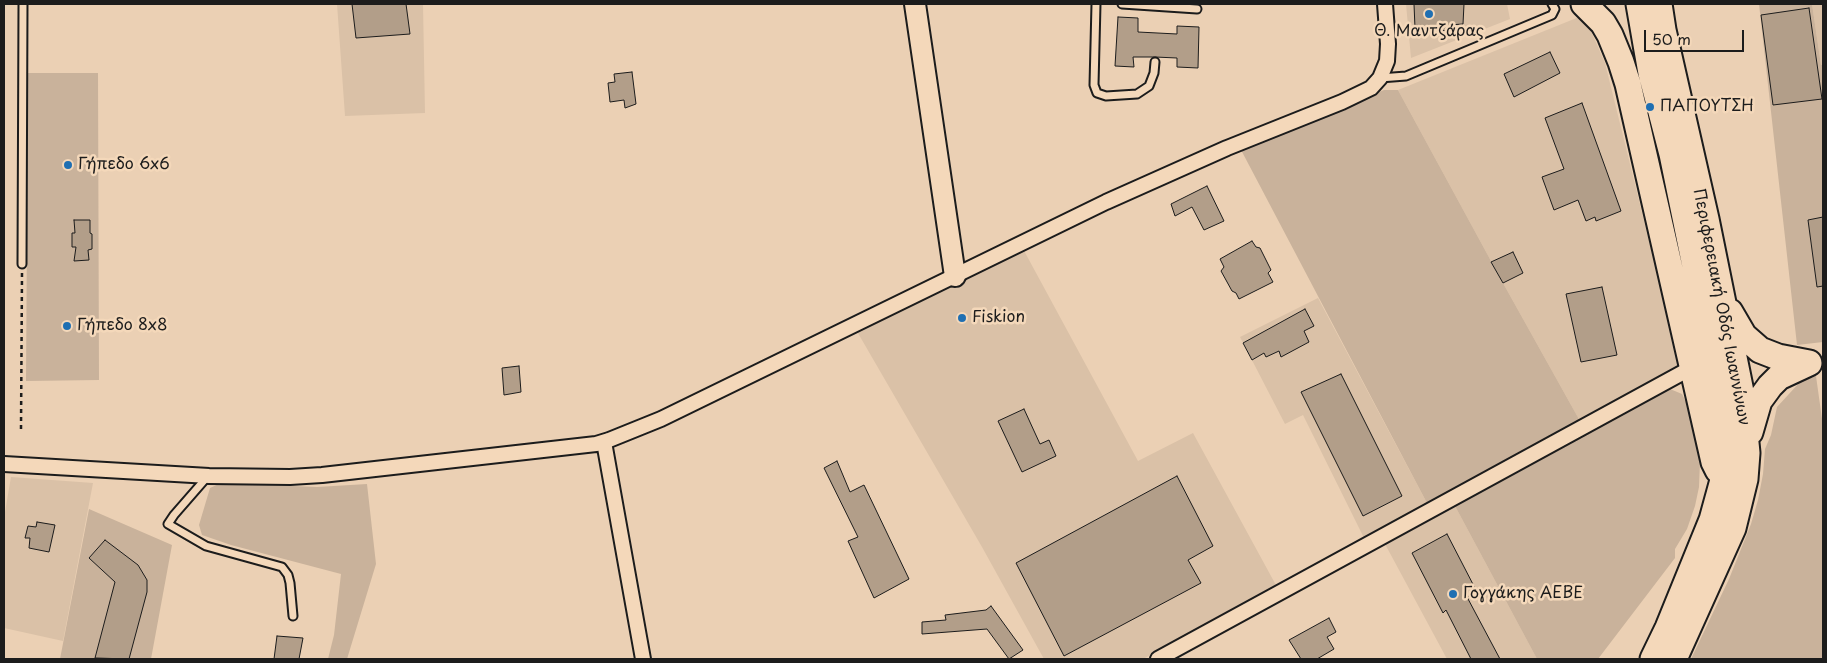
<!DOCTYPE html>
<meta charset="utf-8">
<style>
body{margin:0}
#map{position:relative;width:1827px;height:663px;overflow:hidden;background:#ebd0b4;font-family:"Playpen Sans",sans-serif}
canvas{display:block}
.frame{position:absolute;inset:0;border:5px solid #1c1c1c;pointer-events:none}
.scale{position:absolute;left:1644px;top:30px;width:100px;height:22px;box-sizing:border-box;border:2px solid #1c1c1c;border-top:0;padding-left:6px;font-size:15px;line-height:18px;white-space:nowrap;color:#1c1c1c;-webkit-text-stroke:4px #f4d8ba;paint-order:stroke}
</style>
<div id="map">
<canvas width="1827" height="663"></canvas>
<div class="frame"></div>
<div class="scale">50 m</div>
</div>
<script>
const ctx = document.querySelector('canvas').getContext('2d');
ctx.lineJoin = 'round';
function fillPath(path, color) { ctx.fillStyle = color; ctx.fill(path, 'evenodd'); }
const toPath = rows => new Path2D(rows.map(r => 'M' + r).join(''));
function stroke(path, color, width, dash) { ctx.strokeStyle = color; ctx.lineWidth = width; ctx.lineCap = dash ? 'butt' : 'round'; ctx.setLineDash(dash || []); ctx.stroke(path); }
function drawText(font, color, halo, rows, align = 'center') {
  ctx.font = font + ' "Playpen Sans",sans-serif'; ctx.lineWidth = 5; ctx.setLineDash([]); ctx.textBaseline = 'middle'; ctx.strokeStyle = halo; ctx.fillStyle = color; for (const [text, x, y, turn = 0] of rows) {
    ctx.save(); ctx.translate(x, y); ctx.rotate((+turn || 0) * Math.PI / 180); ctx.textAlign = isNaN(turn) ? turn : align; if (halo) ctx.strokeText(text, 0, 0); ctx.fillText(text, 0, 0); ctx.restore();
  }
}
const built = toPath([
 [337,4,423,4,425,113,345,116],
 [1406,4,1507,4,1510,19,1411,58],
 [1812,4,1823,4,1823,65,1821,65],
 [1584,15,1605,63,1680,366,1580,421,1503,283,1398,90],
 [1022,247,1138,461,1193,433,1277,587,1143,659,1044,659,982,547,855,328],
 [1318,298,1428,505,1365,540,1303,415,1285,424,1240,337],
 [11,477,93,483,63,641,4,628,4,518],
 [1455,506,1537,659,1447,659,1385,544]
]);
const green = toPath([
 [1759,4,1812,4,1821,65,1823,65,1823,342,1797,345],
 [28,73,98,73,99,380,26,381],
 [1384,90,1398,90,1503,283,1580,421,1428,505,1240,148],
 [1816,376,1823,426,1823,659,1691,659,1729,579,1751,524,1758,500,1763,474,1765,449,1771,435,1777,407,1800,382],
 [1670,389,1682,394,1688,406,1696,430,1700,462,1699,487,1695,506,1687,529,1675,549,1675,558,1598,659,1537,659,1455,506],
 [221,483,317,487,367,484,376,564,347,659,328,659,334,635,341,574,231,545,202,535,199,525,210,488],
 [89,509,172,545,151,659,60,659]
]);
const building = toPath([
 [352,4,406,4,410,34,356,38,352,4],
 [1414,4,1464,4,1463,24,1449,25,1449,30,1441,31,1428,32,1428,28,1415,28,1414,4],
 [1809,8,1822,99,1773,105,1761,15,1809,8],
 [1118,17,1138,18,1138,32,1177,34,1177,26,1199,27,1198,68,1177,67,1177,58,1155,57,1133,57,1134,67,1115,66,1118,17],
 [1550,52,1560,73,1514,97,1504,74,1550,52],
 [632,72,636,104,625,108,624,100,610,102,608,83,615,82,614,74,632,72],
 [1582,103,1621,211,1596,221,1595,217,1586,221,1578,200,1554,210,1542,177,1564,169,1545,118,1582,103],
 [1207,186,1224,221,1204,230,1192,207,1175,216,1171,204,1207,186],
 [1823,217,1823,286,1817,287,1808,220,1823,217],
 [74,220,90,220,90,233,92,234,92,249,88,250,89,260,74,261,76,247,72,247,72,233,75,233,74,220],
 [1252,241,1256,247,1260,248,1271,270,1268,273,1273,282,1239,299,1236,293,1232,291,1221,271,1224,267,1220,259,1252,241],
 [1513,252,1523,273,1503,283,1491,262,1513,252],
 [1602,287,1617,355,1581,362,1566,294,1602,287],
 [1305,309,1314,326,1304,331,1309,342,1281,357,1279,351,1266,357,1264,353,1252,360,1243,343,1305,309],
 [519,366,521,392,504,395,502,368,519,366],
 [1341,374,1402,496,1363,516,1301,392,1341,374],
 [1024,409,1040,444,1049,440,1056,456,1022,472,998,421,1024,409],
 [837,461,850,492,864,485,909,579,874,598,848,541,858,537,824,468,837,461],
 [1177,476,1213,546,1188,560,1201,583,1064,656,1016,563,1177,476],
 [37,522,55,525,49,552,29,548,30,538,25,538,28,526,36,527,37,522],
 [1447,534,1477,592,1467,597,1500,659,1471,659,1446,610,1443,613,1412,553,1447,534],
 [105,540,138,565,147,580,147,592,129,659,95,658,115,582,89,558,105,540],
 [991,606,1023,650,1009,659,987,629,922,634,922,622,946,620,945,615,986,610,991,606],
 [1329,618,1336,632,1327,637,1334,649,1317,659,1301,659,1289,640,1329,618],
 [277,636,303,638,299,659,274,659,277,636]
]);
const path = toPath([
 [21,429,22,273]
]);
const lane = toPath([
 [1096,4,1094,85,1097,93,1106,96,1137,94,1149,86,1154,73,1155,62],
 [1122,4,1197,9],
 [1380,78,1406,76,1552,15,1555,9,1552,4],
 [22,264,23,4],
 [208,476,174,515,168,524,206,546,282,567,288,575,290,583,293,616]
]);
const street = toPath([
 [604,442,643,659],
 [4,464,209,476,290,477,322,475,490,456,596,444,609,440,661,419,1106,202,1227,148,1342,102,1371,88,1380,78,1387,61,1388,44,1385,4],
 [1158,659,1693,367]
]);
const secondary = toPath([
 [915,4,955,276]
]);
const highway = toPath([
 [1584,4,1603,23,1610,35,1621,62,1628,84,1714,462,1718,470],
 [1639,4,1651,73,1672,154,1702,300,1722,405,1727,442,1723,480,1712,520,1668,628,1653,659],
 [1659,4,1663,30,1706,219,1741,392,1747,453,1745,479,1733,528,1674,659],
 [1730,312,1744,336,1760,350,1778,357,1809,363],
 [1750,432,1759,401,1770,386,1779,377,1809,363]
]);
const markers = [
 [1429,14,5,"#1f6fb2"],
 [1650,107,5,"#1f6fb2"],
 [68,165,5,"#1f6fb2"],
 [962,318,5,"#1f6fb2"],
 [67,326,5,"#1f6fb2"],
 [1453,594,5,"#1f6fb2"]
];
const poiNames = [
 ["Θ. Μαντζάρας",1429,32,"center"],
 ["ΠΑΠΟΥΤΣΗ",1660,107],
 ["Γήπεδο 6x6",78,165],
 ["Fiskion",972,318],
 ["Γήπεδο 8x8",77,326],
 ["Γογγάκης ΑΕΒΕ",1463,594]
];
const streetNames = [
 ["Περιφερειακή Οδός Ιωαννίνων",1721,307,79]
];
fillPath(built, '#dac1a7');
fillPath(green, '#c9b29b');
fillPath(building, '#b29e89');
stroke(building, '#1c1c1c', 1);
stroke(lane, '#1c1c1c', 11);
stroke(street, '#1c1c1c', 18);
stroke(secondary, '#1c1c1c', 24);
stroke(highway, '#1c1c1c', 29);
stroke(path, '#1c1c1c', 2.5, [4, 4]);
stroke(lane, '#f4d8ba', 7);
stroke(street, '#f4d8ba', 14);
stroke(secondary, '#f4d8ba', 20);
stroke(highway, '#f4d8ba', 25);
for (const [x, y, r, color] of markers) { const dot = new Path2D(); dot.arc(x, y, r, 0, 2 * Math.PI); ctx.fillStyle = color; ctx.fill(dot); stroke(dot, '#f4d8ba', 2); }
drawText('16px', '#1c1c1c', '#f4d8ba', poiNames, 'left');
drawText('16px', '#1c1c1c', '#f4d8ba', streetNames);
</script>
